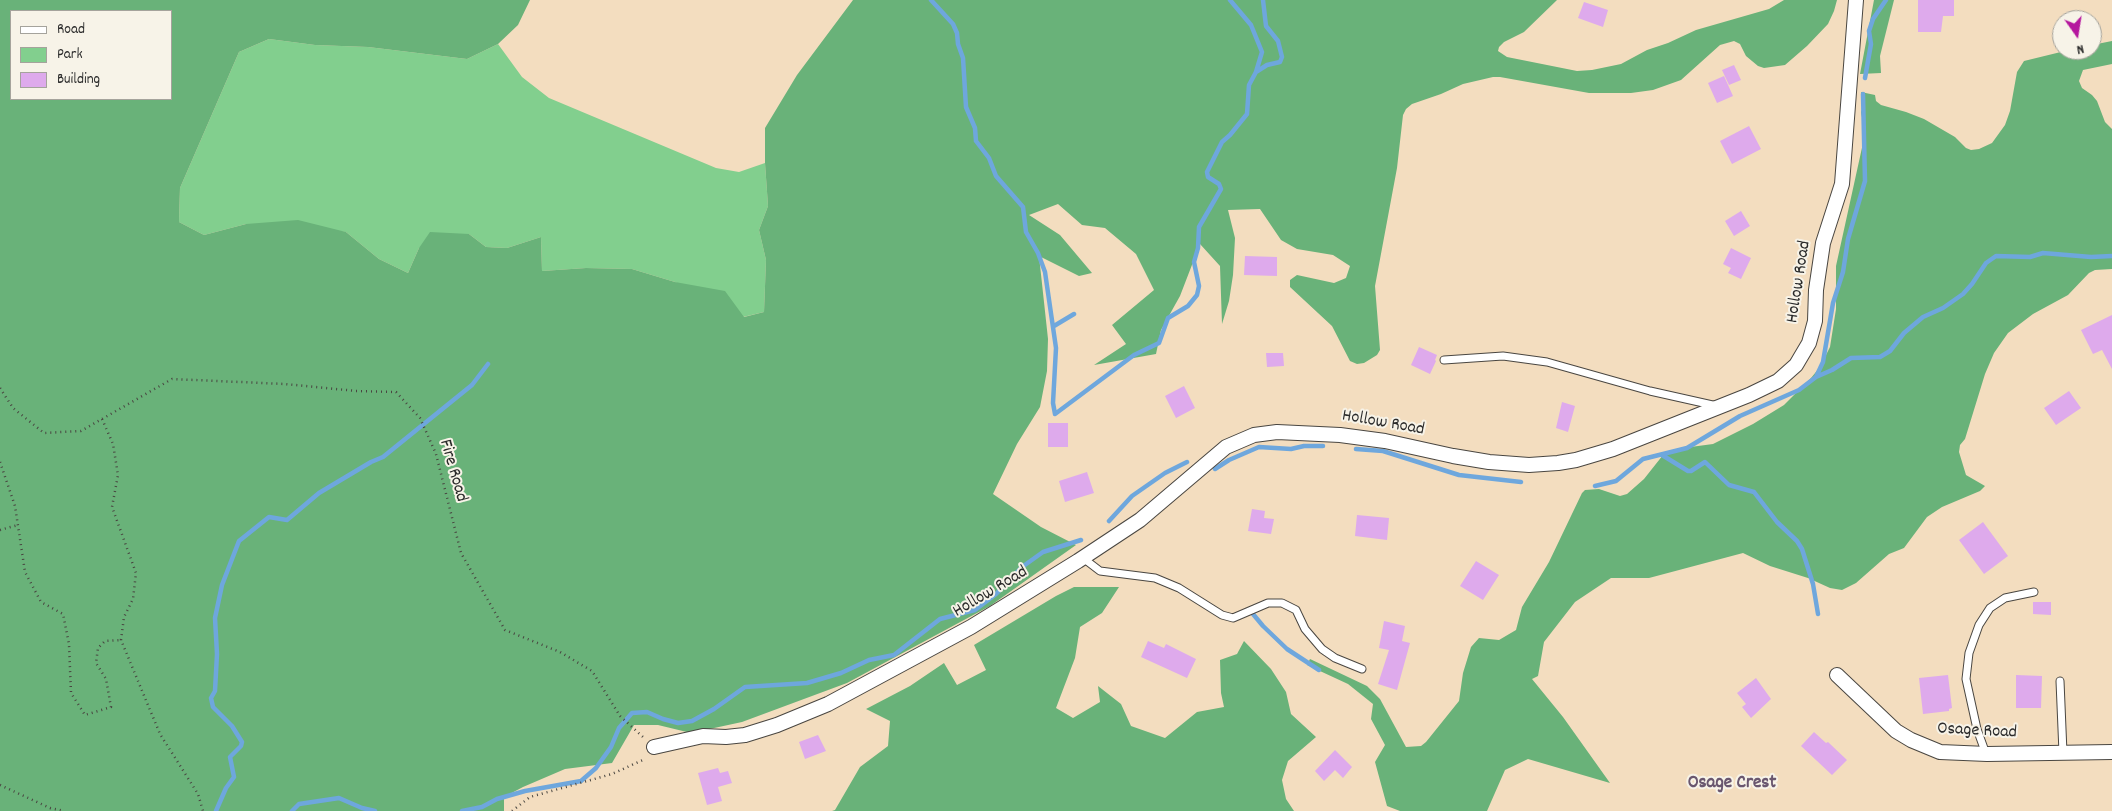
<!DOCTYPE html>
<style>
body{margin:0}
#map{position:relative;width:2112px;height:811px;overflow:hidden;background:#f3ddbf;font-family:Dekko,sans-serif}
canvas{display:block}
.legend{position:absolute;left:10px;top:10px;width:162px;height:90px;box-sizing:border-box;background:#f7f3e8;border:1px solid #a5a39c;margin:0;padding:6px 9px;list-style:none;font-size:15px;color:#2b2b2b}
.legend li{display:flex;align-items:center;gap:10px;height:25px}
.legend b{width:25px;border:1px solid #a5a39c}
.north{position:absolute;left:2052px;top:10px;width:50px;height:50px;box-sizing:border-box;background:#f7f3e8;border:1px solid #a5a39c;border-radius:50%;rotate:167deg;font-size:14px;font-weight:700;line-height:20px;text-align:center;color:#2b2b2b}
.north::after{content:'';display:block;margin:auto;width:18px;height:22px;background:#b5179e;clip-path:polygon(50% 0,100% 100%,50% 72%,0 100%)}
</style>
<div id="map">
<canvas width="2112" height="811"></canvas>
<ul class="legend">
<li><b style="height:6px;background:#fff"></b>Road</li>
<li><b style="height:14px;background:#82cf8e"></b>Park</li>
<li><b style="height:14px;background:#deaaec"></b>Building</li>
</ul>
<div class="north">N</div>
</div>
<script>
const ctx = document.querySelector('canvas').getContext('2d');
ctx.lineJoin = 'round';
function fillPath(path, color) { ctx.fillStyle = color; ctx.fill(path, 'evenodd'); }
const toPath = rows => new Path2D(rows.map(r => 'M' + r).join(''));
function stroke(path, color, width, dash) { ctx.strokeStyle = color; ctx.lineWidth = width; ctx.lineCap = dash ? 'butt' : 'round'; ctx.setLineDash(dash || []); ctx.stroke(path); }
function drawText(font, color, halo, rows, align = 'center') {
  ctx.font = font + ' Dekko,sans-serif'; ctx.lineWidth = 4; ctx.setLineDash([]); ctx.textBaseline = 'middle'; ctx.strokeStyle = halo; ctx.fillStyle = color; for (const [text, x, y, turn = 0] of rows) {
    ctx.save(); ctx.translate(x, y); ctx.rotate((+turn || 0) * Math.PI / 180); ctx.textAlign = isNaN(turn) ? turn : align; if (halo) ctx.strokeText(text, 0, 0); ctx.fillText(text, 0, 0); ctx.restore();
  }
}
const green = toPath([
 [269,39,315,45,368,47,467,59,498,44,522,77,549,98,716,168,739,172,765,163,768,206,759,230,766,260,764,312,743,317,675,282,632,269,586,268,542,271,541,237,507,248,486,247,469,234,419,248,408,273,379,259,346,232,246,224,204,235,179,222,180,188,239,52]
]);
const forest = toPath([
 [0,0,530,0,518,25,498,44,467,59,368,47,315,45,269,39,239,52,180,188,179,222,204,235,246,224,298,220,346,232,379,259,408,273,419,248,430,232,469,234,486,247,507,248,541,237,542,271,586,268,632,269,675,282,725,291,744,317,764,312,766,260,759,230,768,206,765,163,765,128,797,75,853,0,1557,0,1524,32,1504,42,1499,47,1498,51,1507,57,1577,71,1592,70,1621,64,1647,50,1668,43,1696,30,1769,9,1784,0,1837,0,1834,11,1828,24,1807,46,1785,65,1764,68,1758,66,1746,56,1740,44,1734,41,1720,45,1681,80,1653,90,1631,93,1589,93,1500,77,1493,77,1463,84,1441,94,1412,104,1406,109,1403,115,1397,168,1375,286,1380,350,1377,355,1364,363,1357,364,1350,361,1332,326,1290,287,1290,280,1297,275,1334,283,1346,278,1350,266,1333,255,1297,249,1281,240,1260,209,1228,210,1235,238,1233,275,1229,301,1222,324,1220,266,1200,244,1180,296,1161,330,1156,354,1094,365,1126,344,1112,325,1154,290,1136,254,1105,228,1082,225,1058,204,1029,215,1060,235,1092,273,1079,276,1039,256,1048,339,1047,371,1040,407,1017,444,993,494,1041,527,1076,545,990,606,847,683,742,722,691,733,658,725,634,725,612,763,565,769,523,787,504,797,504,811,0,811],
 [11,11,171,11,171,99,11,99],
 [1874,0,1894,0,1880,56,1881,73,1860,74],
 [2112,41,2112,64,2083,70,2079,81,2082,88,2092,95,2097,101,2105,122,2112,129,2112,269,2095,270,2089,273,2068,295,2033,314,2008,333,1994,353,1985,374,1965,439,1960,445,1959,452,1966,475,1985,486,1980,491,1942,507,1927,517,1904,548,1889,554,1856,583,1842,590,1830,588,1808,578,1770,566,1743,553,1649,578,1611,578,1575,602,1544,642,1538,676,1532,679,1563,717,1610,783,1528,759,1505,770,1487,811,1400,811,1387,806,1375,762,1385,745,1371,719,1373,704,1348,684,1307,665,1310,659,1367,686,1380,699,1406,747,1421,746,1426,742,1459,701,1463,673,1471,647,1479,638,1499,640,1516,630,1522,607,1549,562,1582,493,1585,490,1599,489,1620,496,1627,494,1644,479,1663,455,1683,448,1713,444,1753,424,1784,405,1811,378,1820,367,1830,347,1836,309,1836,266,1865,134,1861,112,1863,108,1861,92,1875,95,1876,101,1881,105,1906,112,1924,119,1955,137,1966,148,1971,150,1979,149,1992,143,2005,125,2010,111,2017,72,2024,61,2069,50,2092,50,2092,45],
 [1074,587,1119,587,1102,613,1080,627,1075,658,1056,708,1073,718,1100,702,1098,686,1121,704,1131,726,1165,738,1197,712,1224,707,1221,693,1220,660,1237,654,1244,641,1271,669,1286,692,1291,714,1316,737,1288,761,1282,780,1286,799,1294,811,832,811,835,810,860,767,888,746,890,721,866,709,910,686,944,663,957,685,986,670,974,645,1056,596]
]);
const stream = toPath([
 [931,0,953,24,957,33,958,44,963,58,966,107,975,128,976,141,989,158,996,176,1023,207,1026,232,1038,253,1045,272,1056,348,1053,403,1055,414,1134,355,1159,343,1168,318,1188,306,1197,295,1199,286,1194,262,1198,248,1199,227,1221,189,1219,184,1208,177,1207,172,1222,142,1230,135,1247,114,1249,85,1256,72,1262,52,1251,25,1230,0],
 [1256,72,1267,65,1280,62,1282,57,1278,41,1266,26,1263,0],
 [1865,78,1871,44,1869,31,1873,19,1886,0],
 [1054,326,1074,314],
 [1816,377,1832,370,1851,358,1880,357,1890,351,1904,333,1923,317,1943,308,1963,294,1972,284,1986,263,1996,256,2030,257,2043,253,2091,257,2112,256],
 [1356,449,1383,451,1459,475,1521,482],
 [1662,455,1688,471,1691,471,1705,462,1729,485,1754,492,1777,522,1797,541,1802,549,1813,584,1818,614],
 [1215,469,1229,460,1259,447,1291,449,1304,446,1323,446],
 [1595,486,1616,481,1643,459,1687,448,1740,416,1799,390,1816,377,1823,362,1833,303,1843,272,1848,239,1865,181,1863,94],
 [1109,521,1132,496,1165,473,1187,462],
 [1253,614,1263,626,1287,649,1319,670],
 [216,811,226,788,234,777,230,757,241,746,242,742,232,726,213,707,211,698,215,691,217,654,215,618,222,585,239,541,269,517,287,520,319,493,371,462,383,457,472,385,488,364],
 [292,811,299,804,339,798,362,808,375,811],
 [462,811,482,807,497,799,525,791,581,781,596,768,611,747,619,728,632,713,647,712,663,719,678,723,692,721,714,709,745,687,807,683,841,673,869,660,894,655,940,619,975,610,996,594,1022,567,1043,552,1081,540]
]);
const building = toPath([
 [1918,0,1954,0,1954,16,1943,16,1941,32,1918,32],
 [1584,2,1608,10,1603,27,1578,18],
 [1734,65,1741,80,1729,85,1722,70],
 [1724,76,1733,96,1717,103,1708,83],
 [1749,126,1761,149,1732,164,1720,141],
 [1741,211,1750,226,1734,236,1725,221],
 [1731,248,1751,258,1741,279,1728,273,1731,268,1723,264],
 [1245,256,1277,257,1277,276,1244,275],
 [2112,315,2112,369,2102,350,2093,354,2081,330],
 [1419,347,1437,355,1435,360,1436,361,1430,374,1411,365],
 [1266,353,1283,353,1284,366,1267,367],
 [1184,386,1195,408,1176,418,1165,396],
 [2069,391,2081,408,2056,425,2044,408],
 [1562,402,1575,406,1568,432,1556,428],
 [1048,423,1068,423,1068,447,1048,447],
 [1087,472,1094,493,1065,502,1059,481],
 [1252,509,1265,511,1264,518,1274,519,1271,534,1248,531],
 [1357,515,1389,518,1387,540,1355,536],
 [1983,522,2008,556,1984,574,1959,540],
 [1476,561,1499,575,1483,600,1460,586],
 [2033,602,2051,602,2051,615,2033,614],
 [1384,621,1405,626,1402,641,1410,643,1397,690,1378,684,1389,650,1379,648],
 [1148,641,1164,648,1166,644,1196,659,1187,678,1141,657],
 [1948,675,1952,708,1949,709,1949,711,1923,714,1919,678],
 [2016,675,2042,676,2041,708,2016,708],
 [1756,678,1771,699,1751,718,1742,707,1746,704,1737,693],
 [1814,732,1826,743,1828,742,1847,760,1832,775,1801,746],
 [818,735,826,751,805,759,799,742],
 [1335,750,1352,767,1343,778,1335,770,1324,781,1315,771],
 [718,768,720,773,728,771,732,783,718,787,722,801,707,805,698,773]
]);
const path = toPath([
 [0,388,13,408,44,433,81,431,172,379,285,384,356,391,396,392,420,418,436,454,461,553,505,630,560,652,592,671,620,716,643,737],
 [102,419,113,444,118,475,112,507,136,573,133,599,124,617,121,640,160,734,198,794,203,811],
 [0,462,15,506,25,572,41,602,63,614,69,644,71,693,85,715,111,707,106,679,96,663,98,648,105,641,121,640],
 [0,530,18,525],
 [0,785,50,808,64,811],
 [512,811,530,797,612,774,645,759]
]);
const service = toPath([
 [1444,360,1503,356,1547,362,1650,391,1717,406],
 [1083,558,1100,571,1155,578,1179,588,1222,615,1233,618,1268,603,1282,603,1296,610,1305,629,1322,649,1335,658,1362,669],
 [2060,681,2063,753],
 [1986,754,1977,729,1966,679,1969,653,1979,625,1990,608,2005,598,2034,592]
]);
const minor = toPath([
 [1837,675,1896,731,1911,740,1940,752,1987,754,2112,752],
 [654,747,703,736,726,737,745,735,777,725,828,704,971,627,1078,561,1140,520,1226,447,1254,435,1277,432,1340,435,1385,441,1453,456,1489,462,1529,465,1558,463,1576,460,1613,449,1749,395,1778,381,1796,365,1809,343,1815,321,1816,290,1823,243,1842,184,1856,0]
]);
const streetNames = [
 ["Hollow Road",1800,282,-81],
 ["Hollow Road",1383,424,10],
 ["Fire Road",452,471,74],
 ["Hollow Road",991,593,-31],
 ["Osage Road",1977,732,3]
];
const neighbourhoodNames = [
 ["Osage Crest",1732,784]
];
fillPath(green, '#82cf8e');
fillPath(forest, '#69b279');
stroke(stream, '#6ea7dd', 4.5);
fillPath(building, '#deaaec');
stroke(service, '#494641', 9);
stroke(minor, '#494641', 16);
stroke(path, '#494641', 2.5, [1, 4]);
stroke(service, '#fff', 7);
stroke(minor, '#fff', 14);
drawText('18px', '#2b2b2b', '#f7f3e8', streetNames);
drawText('bold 19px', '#6a576f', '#f7f3e8', neighbourhoodNames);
</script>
